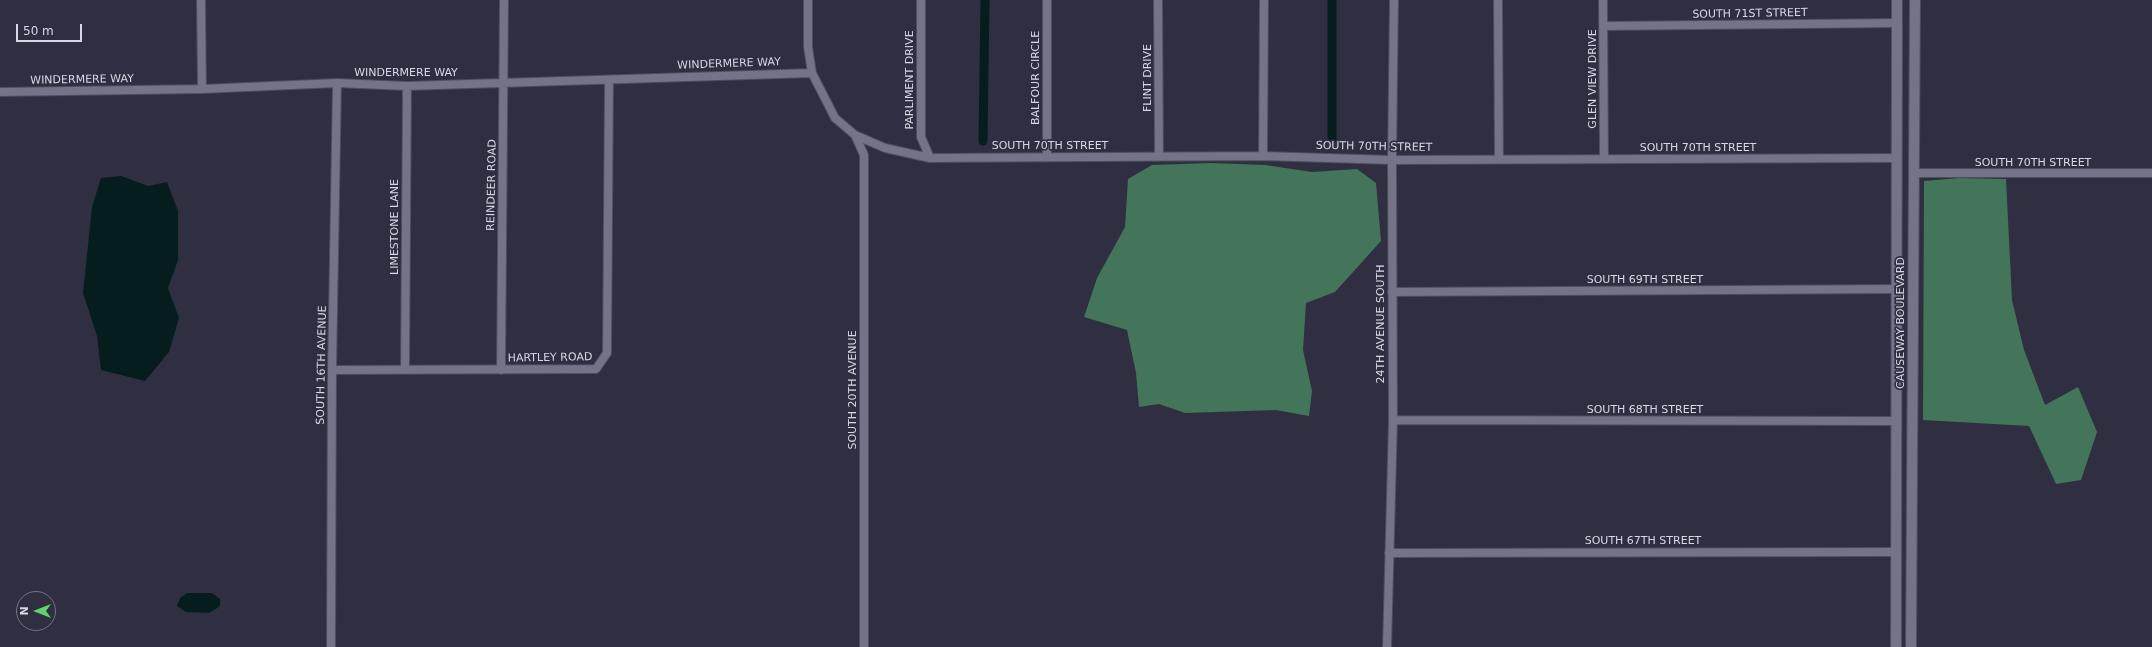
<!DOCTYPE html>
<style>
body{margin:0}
#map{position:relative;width:2152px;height:647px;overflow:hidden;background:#2f2f41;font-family:"DejaVu Sans",sans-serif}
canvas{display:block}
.north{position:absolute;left:16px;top:591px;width:40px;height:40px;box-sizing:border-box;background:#2f2f41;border:1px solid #737382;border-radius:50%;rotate:270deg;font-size:11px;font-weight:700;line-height:16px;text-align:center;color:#d8d8e4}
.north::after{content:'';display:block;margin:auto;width:14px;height:18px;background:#5ed56c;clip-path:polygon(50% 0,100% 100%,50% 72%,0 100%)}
.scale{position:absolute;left:16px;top:24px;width:66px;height:18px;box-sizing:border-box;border:2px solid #d8d8e4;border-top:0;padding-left:5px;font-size:12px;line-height:14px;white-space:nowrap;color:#d8d8e4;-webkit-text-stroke:3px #2f2f41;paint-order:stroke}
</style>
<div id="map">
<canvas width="2152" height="647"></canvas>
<div class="north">N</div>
<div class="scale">50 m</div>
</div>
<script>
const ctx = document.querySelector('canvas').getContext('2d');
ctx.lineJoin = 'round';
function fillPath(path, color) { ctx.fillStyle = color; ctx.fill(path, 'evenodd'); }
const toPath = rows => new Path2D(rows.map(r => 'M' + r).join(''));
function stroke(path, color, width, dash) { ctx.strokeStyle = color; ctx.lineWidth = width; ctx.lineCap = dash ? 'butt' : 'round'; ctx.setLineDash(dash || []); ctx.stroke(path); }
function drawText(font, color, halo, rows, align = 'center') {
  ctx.font = font + ' "DejaVu Sans",sans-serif'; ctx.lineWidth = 3.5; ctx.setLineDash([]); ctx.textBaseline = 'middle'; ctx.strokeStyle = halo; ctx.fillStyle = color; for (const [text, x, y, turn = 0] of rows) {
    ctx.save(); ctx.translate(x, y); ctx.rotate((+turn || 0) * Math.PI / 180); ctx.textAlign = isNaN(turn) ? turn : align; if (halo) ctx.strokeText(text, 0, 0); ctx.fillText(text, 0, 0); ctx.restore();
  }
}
const forest = toPath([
 [1211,163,1265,165,1312,172,1357,169,1376,183,1381,241,1335,292,1306,303,1303,350,1312,391,1309,416,1276,410,1185,413,1159,404,1139,407,1136,373,1127,330,1084,317,1097,278,1125,227,1128,179,1152,165],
 [1960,178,2006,179,2012,300,2024,350,2045,405,2078,387,2097,432,2081,480,2056,484,2029,426,1923,420,1924,181]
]);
const water = toPath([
 [121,176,148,186,167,182,178,211,178,260,168,288,179,318,169,352,145,381,101,370,97,336,83,293,92,207,101,178],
 [187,593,212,593,220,599,220,604,219,607,209,613,186,612,177,606,180,598]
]);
const canal = toPath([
 [1332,139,1332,0],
 [983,141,985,0]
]);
const minor = toPath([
 [201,0,202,89],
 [808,0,808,47,812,73,835,118,855,135,885,148,930,158,1263,156,1392,160,1897,158],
 [921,0,921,137,930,158],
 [1158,0,1159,156],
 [1498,0,1499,159],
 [1603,0,1604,159],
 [1604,26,1897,23],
 [0,92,202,89,337,83,407,86,812,73],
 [855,135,864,155,864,647],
 [1263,156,1264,0],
 [1047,157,1047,0],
 [1914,173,2152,173],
 [1392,292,1897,289],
 [405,369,407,86],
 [332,370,596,369,607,353,609,80],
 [501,370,504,0],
 [1393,420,1896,421],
 [1389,553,1896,552],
 [331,647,332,370,337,83],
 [1387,647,1393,420,1392,160,1394,0]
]);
const secondary = toPath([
 [1896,647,1897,0],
 [1911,647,1915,0]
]);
const streetNames = [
 ["SOUTH 71ST STREET",1750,14,-1],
 ["WINDERMERE WAY",729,64,-2],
 ["WINDERMERE WAY",406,73],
 ["BALFOUR CIRCLE",1036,78,-90],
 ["FLINT DRIVE",1148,78,-90],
 ["GLEN VIEW DRIVE",1593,79,-90],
 ["WINDERMERE WAY",82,80,-1],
 ["PARLIMENT DRIVE",910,80,-90],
 ["SOUTH 70TH STREET",1050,146],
 ["SOUTH 70TH STREET",1374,147,1],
 ["SOUTH 70TH STREET",1698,148],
 ["SOUTH 70TH STREET",2033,163],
 ["REINDEER ROAD",492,185,-89],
 ["LIMESTONE LANE",395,227,-90],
 ["SOUTH 69TH STREET",1645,280],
 ["CAUSEWAY BOULEVARD",1901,323,-90],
 ["24TH AVENUE SOUTH",1381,324,-90],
 ["HARTLEY ROAD",550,358,-1],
 ["SOUTH 16TH AVENUE",322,365,-89],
 ["SOUTH 20TH AVENUE",853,390,-90],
 ["SOUTH 68TH STREET",1645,410],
 ["SOUTH 67TH STREET",1643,541]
];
fillPath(forest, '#427559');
fillPath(water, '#061d1e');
stroke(canal, '#061d1e', 9);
stroke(minor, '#4d4d5c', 10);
stroke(secondary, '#4d4d5c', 12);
stroke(minor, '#737488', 8);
stroke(secondary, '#737488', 10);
drawText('11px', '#d8d8e4', '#2f2f41', streetNames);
</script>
